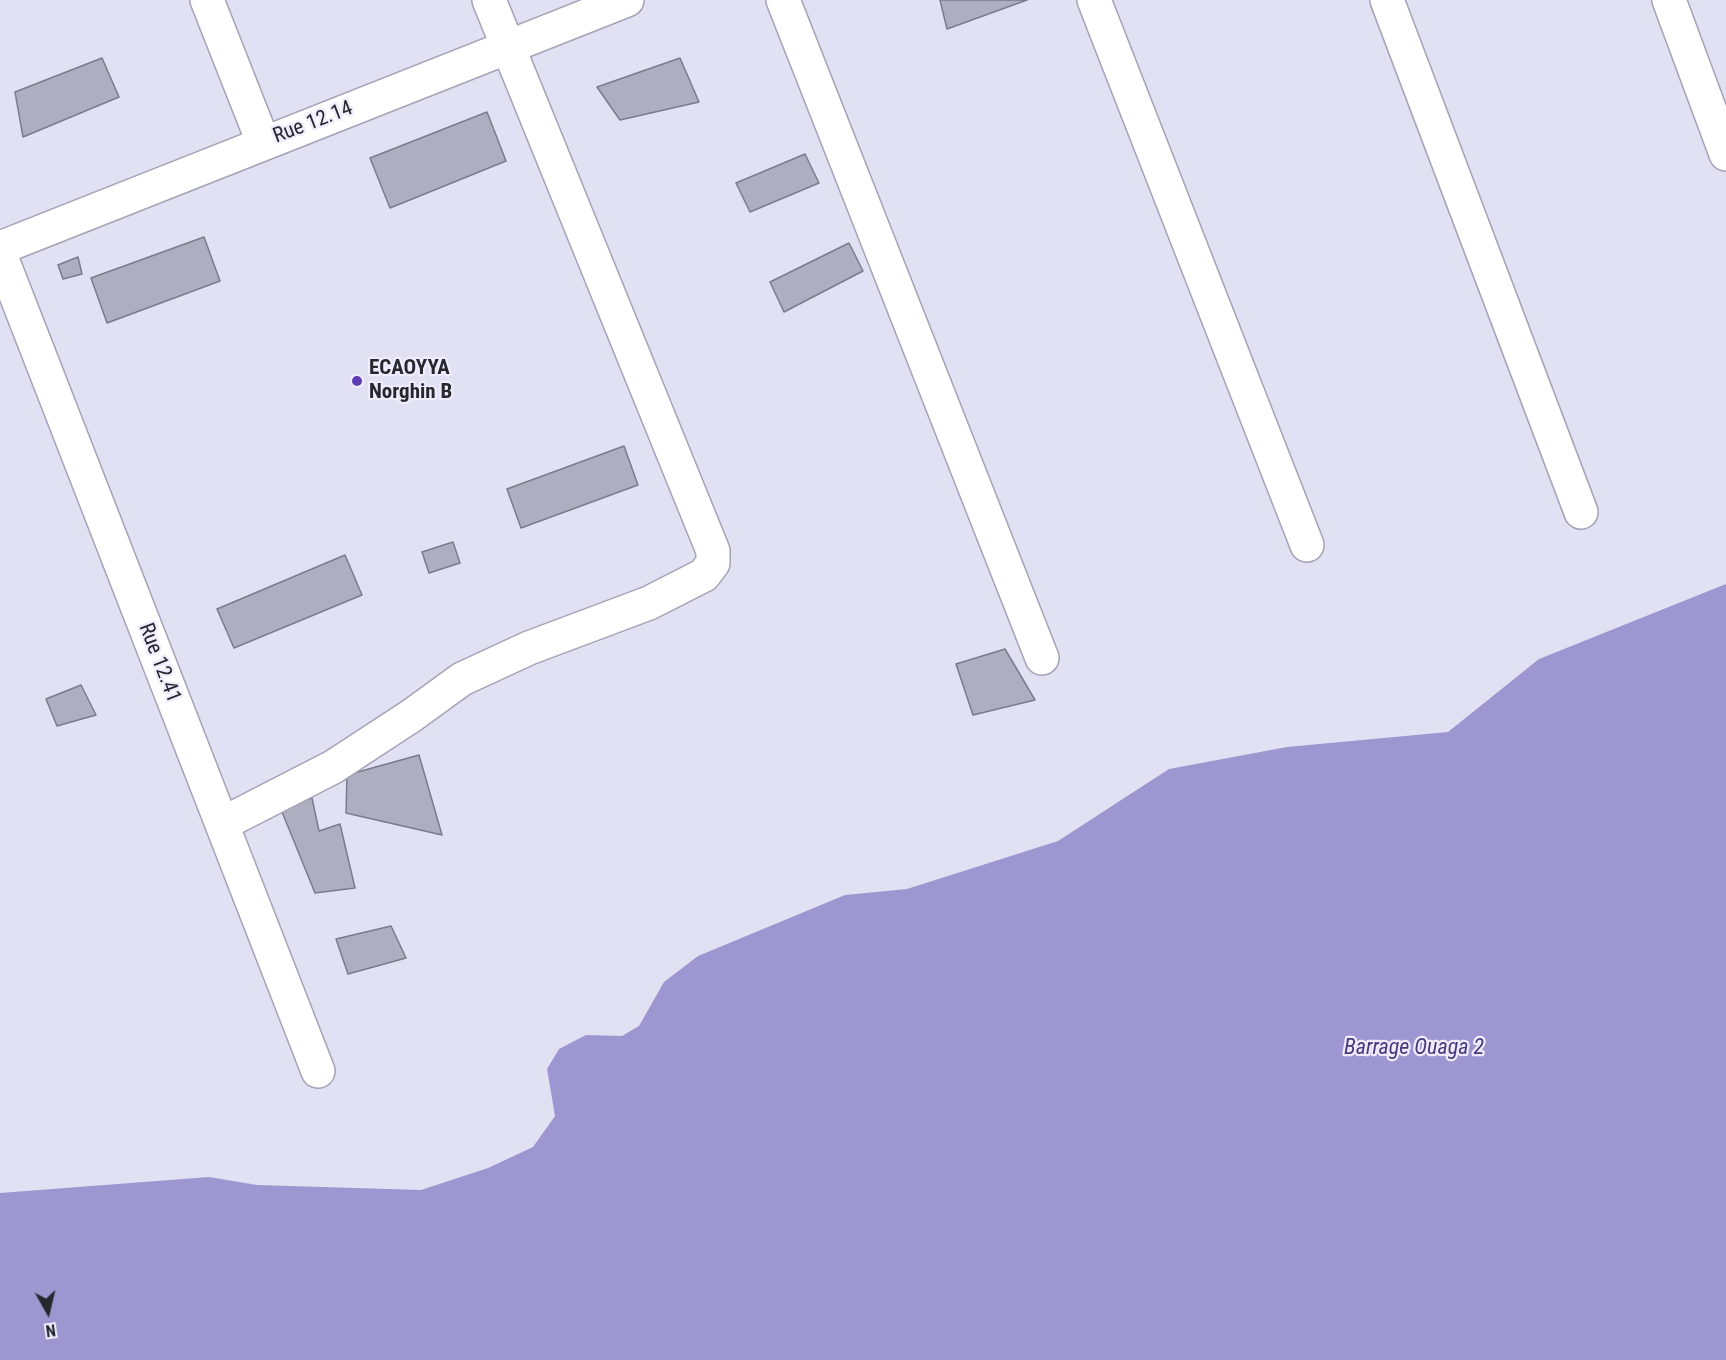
<!DOCTYPE html>
<style>
body{margin:0}
#map{position:relative;width:1726px;height:1360px;overflow:hidden;background:#e2e0f3;font-family:"Roboto Condensed",sans-serif}
canvas{display:block}
.north{position:absolute;left:18px;top:1282px;width:60px;height:60px;-webkit-text-stroke:4px #efedfd;paint-order:stroke;rotate:172deg;font-size:16px;font-weight:700;line-height:24px;text-align:center;color:#27272e}
.north::after{content:'';display:block;margin:auto;width:21px;height:27px;background:#27272e;clip-path:polygon(50% 0,100% 100%,50% 72%,0 100%)}
</style>
<div id="map">
<canvas width="1726" height="1360"></canvas>
<div class="north">N</div>
</div>
<script>
const ctx = document.querySelector('canvas').getContext('2d');
ctx.lineJoin = 'round';
function fillPath(path, color) { ctx.fillStyle = color; ctx.fill(path, 'evenodd'); }
const toPath = rows => new Path2D(rows.map(r => 'M' + r).join(''));
function stroke(path, color, width, dash) { ctx.strokeStyle = color; ctx.lineWidth = width; ctx.lineCap = dash ? 'butt' : 'round'; ctx.setLineDash(dash || []); ctx.stroke(path); }
function drawText(font, color, halo, rows, align = 'center') {
  ctx.font = font + ' "Roboto Condensed",sans-serif'; ctx.lineWidth = 4.5; ctx.setLineDash([]); ctx.textBaseline = 'middle'; ctx.strokeStyle = halo; ctx.fillStyle = color; for (const [text, x, y, turn = 0] of rows) {
    ctx.save(); ctx.translate(x, y); ctx.rotate((+turn || 0) * Math.PI / 180); ctx.textAlign = isNaN(turn) ? turn : align; if (halo) ctx.strokeText(text, 0, 0); ctx.fillText(text, 0, 0); ctx.restore();
  }
}
const water = toPath([
 [1726,584,1726,1360,0,1360,0,1193,209,1177,257,1185,421,1190,488,1168,533,1147,555,1116,547,1069,559,1049,586,1035,622,1036,639,1026,664,982,698,956,845,895,907,889,1058,841,1169,769,1287,747,1448,732,1539,659]
]);
const building = toPath([
 [940,0,1027,0,947,29,940,0],
 [102,58,119,97,23,137,15,92,102,58],
 [680,58,699,102,620,120,597,87,680,58],
 [487,112,506,161,390,208,370,158,487,112],
 [805,154,819,183,750,212,736,183,805,154],
 [204,237,220,281,107,323,91,278,204,237],
 [849,243,863,271,784,312,770,282,849,243],
 [78,257,82,274,63,279,58,265,78,257],
 [624,446,638,485,521,528,507,489,624,446],
 [453,542,460,563,429,573,422,552,453,542],
 [345,555,362,595,234,648,217,609,345,555],
 [1005,649,1035,700,973,715,956,664,1005,649],
 [81,685,96,715,57,726,46,699,81,685],
 [419,755,442,835,346,813,347,775,419,755],
 [312,798,319,831,340,824,355,888,315,893,280,807,312,798],
 [391,926,406,958,348,974,336,939,391,926]
]);
const street = toPath([
 [207,0,263,142],
 [783,0,1042,658],
 [1094,0,1307,545],
 [1387,0,1581,512],
 [1669,0,1726,154],
 [0,248,627,0],
 [0,254,318,1071],
 [222,824,333,767,411,716,462,679,529,648,649,603,704,575,713,563,713,551,489,0]
]);
const markers = [
 [357,381,6,"#5e3cb4"]
];
const streetNames = [
 ["Rue 12.14",313,123,-21],
 ["Rue 12.41",159,663,69]
];
const poiNames = [
 ["ECAOYYA",369,369],
 ["Norghin B",369,393]
];
const waterNames = [
 ["Barrage Ouaga 2",1414,1048]
];
fillPath(water, '#9e96d0');
fillPath(building, '#afadc0');
stroke(building, '#7c7a8c', 1.5);
stroke(street, '#a4a2b5', 36);
stroke(street, '#fff', 33);
for (const [x, y, r, color] of markers) { const dot = new Path2D(); dot.arc(x, y, r, 0, 2 * Math.PI); ctx.fillStyle = color; ctx.fill(dot); stroke(dot, '#efedfd', 2); }
drawText('21px', '#27272e', '#efedfd', streetNames);
drawText('bold 21px', '#27272e', '#efedfd', poiNames, 'left');
drawText('italic 22px', '#48397f', '#efedfd', waterNames);
</script>
